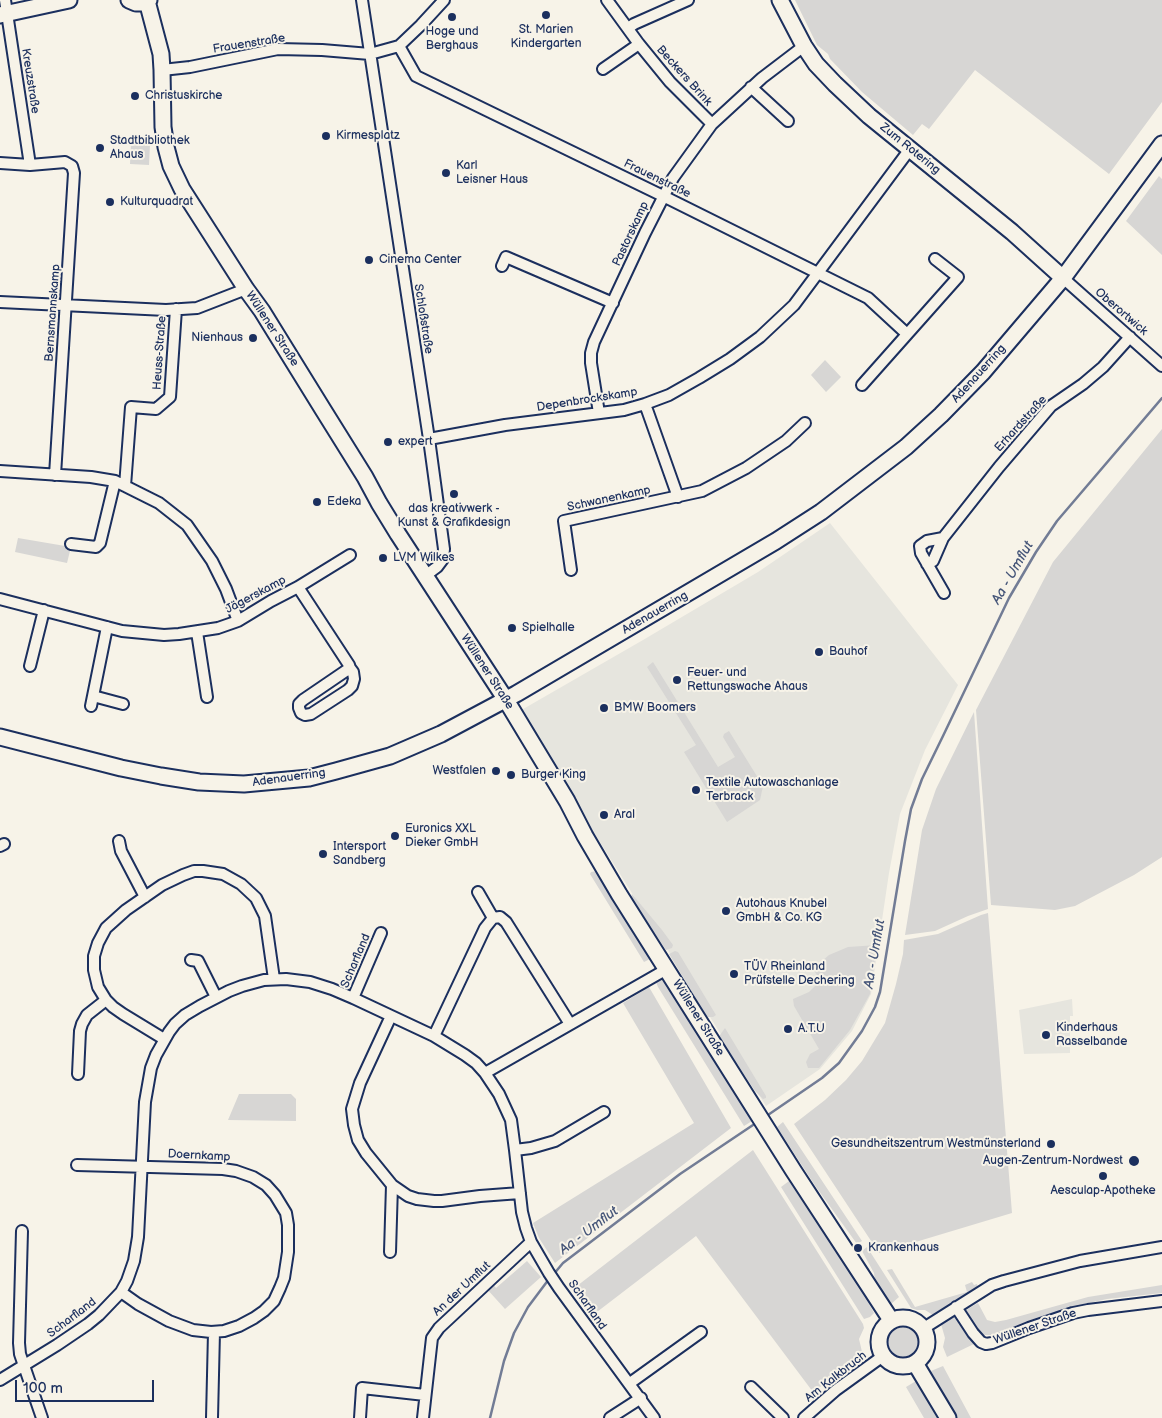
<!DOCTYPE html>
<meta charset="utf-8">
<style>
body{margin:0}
#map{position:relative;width:1162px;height:1418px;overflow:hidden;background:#f7f3e8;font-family:"Balsamiq Sans",sans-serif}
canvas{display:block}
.scale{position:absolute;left:15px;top:1380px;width:139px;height:22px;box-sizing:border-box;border:2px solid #1b2f5e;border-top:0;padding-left:6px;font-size:15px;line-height:18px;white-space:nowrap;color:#1b2f5e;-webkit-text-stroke:4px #f7f3e8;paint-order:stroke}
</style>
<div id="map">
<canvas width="1162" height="1418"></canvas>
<div class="scale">100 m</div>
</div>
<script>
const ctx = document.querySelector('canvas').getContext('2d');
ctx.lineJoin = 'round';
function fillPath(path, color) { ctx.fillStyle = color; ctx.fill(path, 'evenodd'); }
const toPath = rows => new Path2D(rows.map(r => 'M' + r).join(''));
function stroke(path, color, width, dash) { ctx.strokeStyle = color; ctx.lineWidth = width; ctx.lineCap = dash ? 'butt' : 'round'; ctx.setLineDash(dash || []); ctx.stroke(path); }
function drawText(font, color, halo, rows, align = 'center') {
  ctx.font = font + ' "Balsamiq Sans",sans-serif'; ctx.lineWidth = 4; ctx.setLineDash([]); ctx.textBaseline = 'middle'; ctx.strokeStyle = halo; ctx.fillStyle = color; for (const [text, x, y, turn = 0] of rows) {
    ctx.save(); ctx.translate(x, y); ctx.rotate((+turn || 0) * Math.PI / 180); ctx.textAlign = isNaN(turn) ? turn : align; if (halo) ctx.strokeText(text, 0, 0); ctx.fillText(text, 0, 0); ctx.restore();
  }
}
const built = toPath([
 [830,523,958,685,925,750,900,814,889,873,871,994,852,1031,820,1069,766,1106,518,712,643,640,758,572],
 [1072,999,1073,1016,1070,1016,1070,1053,1024,1054,1019,1010]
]);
const green = toPath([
 [795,0,1162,0,1162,102,1109,174,975,70,929,129,922,124,913,135,862,92,830,59,828,54,817,45],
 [131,143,150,144,149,165,130,164],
 [1159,176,1162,179,1162,255,1126,221],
 [825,360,841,377,826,392,811,375],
 [1162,429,1162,857,1134,875,1075,906,1055,910,991,905,976,710,1053,562],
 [18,538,71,547,67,563,15,552],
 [653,662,718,767,735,757,723,737,724,734,729,731,763,786,760,800,727,822,684,752,696,745,647,667],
 [974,712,988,909,968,916,935,931,905,935,922,830,936,789],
 [597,871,652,958,644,962,590,874,591,872],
 [632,894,662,930,673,945,672,948,666,950,631,898],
 [988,913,1012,1213,879,1253,794,1124,825,1100,846,1080,862,1061,885,1023,896,984,903,954,904,940,938,934,981,915],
 [877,945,870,994,850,1030,819,1068,808,1068,806,1062,810,1054,819,1049,794,1006,793,999,809,992,817,984,817,975,813,969,829,955,848,947],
 [675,951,678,952,716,1015,713,1017,708,1017,706,1015,669,954],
 [661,980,667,981,752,1121,744,1126,658,987,656,982],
 [649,987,731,1128,555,1263,539,1238,533,1223,694,1123,623,1003],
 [725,1028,766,1096,766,1098,763,1099,755,1091,720,1038,720,1035],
 [239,1094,291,1094,296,1099,296,1121,228,1120],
 [783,1122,862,1241,857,1244,816,1187,777,1127],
 [753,1150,863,1324,864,1328,859,1339,863,1356,813,1392,696,1236,593,1315,573,1289],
 [789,1181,869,1304,874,1313,870,1317,864,1319,781,1187],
 [867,1247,899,1297,891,1304,875,1281,874,1273,862,1251],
 [527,1261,541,1277,505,1309,486,1288,492,1283,496,1288],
 [892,1269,915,1307,967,1292,965,1285,972,1282,974,1285,977,1284,978,1288,933,1315,925,1310,917,1310,911,1308,887,1270],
 [1162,1285,1162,1293,1107,1299,1080,1305,1039,1317,991,1335,983,1335,977,1329,966,1310,978,1303,987,1320,995,1322,1006,1320,1088,1297],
 [956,1315,976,1343,947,1357,943,1347,945,1338,941,1324],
 '886 1342a18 18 0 1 1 36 0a18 18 0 1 1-36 0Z',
 [943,1366,971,1418,957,1418,931,1371],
 [916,1381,937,1418,924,1418,906,1387]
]);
const stream = toPath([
 [765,1117,822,1078,839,1063,862,1031,875,1007,880,992,905,841,911,809,922,779,943,736,1009,598,1036,552,1057,521,1162,398],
 [553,1275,563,1263,680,1174,756,1123],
 [490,1418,504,1361,514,1333,528,1307,549,1279]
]);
const street = toPath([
 [5,0,30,165],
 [362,0,429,439,444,549,443,559,437,567,425,576],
 [607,0,639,44,670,82,712,124],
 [628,28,634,24,688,0],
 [399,46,416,76,663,196,868,298,907,334],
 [603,69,639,44],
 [162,70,190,67,278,49,322,50,370,54,399,46,421,25,444,0],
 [751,87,788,121],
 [0,163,30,165,65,162,72,166,74,173,55,475],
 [502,266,506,257,613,303],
 [1063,278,1162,366],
 [0,302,166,310,197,308,246,289],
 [862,385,958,277,935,259],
 [645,404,678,497],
 [599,413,591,363,591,353,594,342,645,233,673,178,712,124,762,78,804,46],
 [429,439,505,425,624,410,645,404,669,395,699,378,730,359,760,337,794,305,910,149],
 [0,471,91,477,115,481,159,503,187,525,212,561,226,589,238,621],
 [125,486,131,407,156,409,170,397,176,309],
 [71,544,96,547,100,543,115,481],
 [927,564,933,561,943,538],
 [571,570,564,521,702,491,746,468,786,441,805,423],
 [298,587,349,665,350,668,353,672,354,679,352,686,348,690,311,714,305,715,301,713,299,708,299,704,303,700,350,668],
 [944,593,921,553,920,546,927,541,943,538,999,467,1051,406,1083,384,1103,367,1130,337],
 [0,599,122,631,164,635,179,634,218,628,238,621,271,601,298,587,350,555],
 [197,632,207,697],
 [30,666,44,610],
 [93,696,123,704],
 [91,706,107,627],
 [119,841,121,851,145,897],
 [0,846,4,844],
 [478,892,493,918],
 [191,960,198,961,216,997],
 [353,998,381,933],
 [391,1016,360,1083,352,1109,354,1125,358,1140,366,1153,392,1185,408,1196,417,1199,434,1201,442,1201,480,1196,520,1193],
 [434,1036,485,928,493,918,500,917,506,922,570,1024],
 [164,1039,123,1014,113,1007,106,1000,98,987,94,970,94,956,98,943,106,928,126,910,162,885,183,875,194,871,203,871,223,874,241,884,256,898,265,916,274,979],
 [485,1073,667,969],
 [78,1074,80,1031,82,1024,87,1015,106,1000],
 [515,1150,531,1148,555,1141,604,1112],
 [77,1165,223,1169,236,1171,253,1177,266,1185,275,1195,286,1213,288,1225,288,1252,284,1278,280,1288,274,1301,264,1311,254,1318,239,1326,224,1331,211,1332,193,1330,169,1321,138,1304,121,1292],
 [22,1231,19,1343,20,1354,42,1418],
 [390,1252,392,1185],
 [956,1307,973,1333,981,1342,986,1344,992,1343,1029,1328,1073,1313,1088,1310,1162,1301],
 [924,1328,992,1285,1004,1281,1080,1261,1162,1247],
 [0,1380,57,1345,88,1324,99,1315,121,1292,127,1281,134,1261,138,1237,145,1102,151,1068,156,1055,169,1032,175,1024,185,1015,200,1006,229,991,242,986,264,980,286,979,310,982,332,989,353,998,434,1036,465,1055,476,1063,485,1073,499,1094,511,1120,515,1150,522,1212,526,1228,531,1242,549,1273,559,1288,654,1418],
 [630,1383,701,1332],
 [751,1387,783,1418],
 [212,1418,214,1332],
 [360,1418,362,1388,425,1395],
 [423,1418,432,1338,439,1328,531,1242],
 [610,1418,641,1398],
 [804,1418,836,1390,883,1356]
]);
const secondary = toPath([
 [129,0,136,3,141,3,149,0],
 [780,0,804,46,816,64,835,84,869,116,1012,232,1063,278],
 [147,1,161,54,162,70,163,127,166,147,171,166,182,189,246,289,262,311,322,408,365,477,379,503,398,534,506,700,567,801,585,836,619,894,793,1170,891,1320],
 [0,15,69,0],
 [0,737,121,768,161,776,199,782,244,784,309,778,336,771,390,756,441,734,516,694,776,541,821,512,906,447,941,415,983,372,1063,278,1162,144],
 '879 1342a24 24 0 1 1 48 0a24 24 0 1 1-48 0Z',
 [915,1363,948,1418]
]);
const markers = [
 [546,15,5,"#1b2f5e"],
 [452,17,5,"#1b2f5e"],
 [135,96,5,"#1b2f5e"],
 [326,136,5,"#1b2f5e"],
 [100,148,5,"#1b2f5e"],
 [446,173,5,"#1b2f5e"],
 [110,202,5,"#1b2f5e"],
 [369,260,5,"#1b2f5e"],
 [253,338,5,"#1b2f5e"],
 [388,442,5,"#1b2f5e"],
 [454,494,5,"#1b2f5e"],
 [317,502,5,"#1b2f5e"],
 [383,558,5,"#1b2f5e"],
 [512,628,5,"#1b2f5e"],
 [819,652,5,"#1b2f5e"],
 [677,680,5,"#1b2f5e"],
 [604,708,5,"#1b2f5e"],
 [496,771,5,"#1b2f5e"],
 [511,775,5,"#1b2f5e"],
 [696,790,5,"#1b2f5e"],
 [604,815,5,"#1b2f5e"],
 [395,836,5,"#1b2f5e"],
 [323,854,5,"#1b2f5e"],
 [726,911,5,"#1b2f5e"],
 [734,974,5,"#1b2f5e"],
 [788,1029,5,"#1b2f5e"],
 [1046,1035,5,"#1b2f5e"],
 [1051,1144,5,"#1b2f5e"],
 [1134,1161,6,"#1b2f5e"],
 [1103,1176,5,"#1b2f5e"],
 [858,1248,5,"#1b2f5e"]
];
const poiNames = [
 ["St. Marien",546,30,"center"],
 ["Kindergarten",546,44,"center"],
 ["Hoge und",452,32,"center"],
 ["Berghaus",452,46,"center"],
 ["Christuskirche",145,96],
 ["Kirmesplatz",336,136],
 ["Stadtbibliothek",110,141],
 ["Ahaus",110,155],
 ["Karl",456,166],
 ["Leisner Haus",456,180],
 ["Kulturquadrat",120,202],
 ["Cinema Center",379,260],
 ["Nienhaus",243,338,"right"],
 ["expert",398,442],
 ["Edeka",327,502],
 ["das kreativwerk -",454,509,"center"],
 ["Kunst & Grafikdesign",454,523,"center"],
 ["LVM Wilkes",393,558],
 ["Spielhalle",522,628],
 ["Bauhof",829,652],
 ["Feuer- und",687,673],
 ["Rettungswache Ahaus",687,687],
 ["BMW Boomers",614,708],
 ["Westfalen",486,771,"right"],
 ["Burger King",521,775],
 ["Textile Autowaschanlage",706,783],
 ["Terbrack",706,797],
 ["Aral",614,815],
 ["Euronics XXL",405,829],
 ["Dieker GmbH",405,843],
 ["Intersport",333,847],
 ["Sandberg",333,861],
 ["Autohaus Knubel",736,904],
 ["GmbH & Co. KG",736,918],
 ["TÜV Rheinland",744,967],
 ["Prüfstelle Dechering",744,981],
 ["Kinderhaus",1056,1028],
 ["Rasselbande",1056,1042],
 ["A.T.U",798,1029],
 ["Gesundheitszentrum Westmünsterland",1041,1144,"right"],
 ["Augen-Zentrum-Nordwest",1123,1161,"right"],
 ["Aesculap-Apotheke",1103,1191,"center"],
 ["Krankenhaus",868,1248]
];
const streetNames = [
 ["Frauenstraße",249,44,-9],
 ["Beckers Brink",684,76,48],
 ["Kreuzstraße",30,81,81],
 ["Zum Rotering",910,149,39],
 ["Frauenstraße",657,179,26],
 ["Pastorskamp",631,234,-65],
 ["Oberortwick",1121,312,41],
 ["Bernsmannskamp",53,313,-86],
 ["Schloßstraße",423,319,81],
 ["Wüllener Straße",272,329,57],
 ["Heuss-Straße",160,353,-86],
 ["Adenauerring",979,374,-48],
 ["Depenbrockskamp",587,400,-9],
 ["Erhardstraße",1021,424,-48],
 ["Schwanenkamp",609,499,-12],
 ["Jägerskamp",256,595,-28],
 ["Adenauerring",655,613,-30],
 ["Wüllener Straße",487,672,57],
 ["Adenauerring",289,778,-8],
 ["Scharfland",356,961,-67],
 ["Wüllener Straße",698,1018,58],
 ["Doernkamp",199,1156,3],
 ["An der Umflut",462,1289,-43],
 ["Scharfland",587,1305,55],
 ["Scharfland",72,1318,-37],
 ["Wüllener Straße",1035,1327,-19],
 ["Am Kalkbruch",836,1377,-38]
];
const waterNames = [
 ["Aa - Umflut",1013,573,-60],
 ["Aa - Umflut",875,954,-80],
 ["Aa - Umflut",589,1231,-37]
];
fillPath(built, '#e6e5de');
fillPath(green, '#d7d6d4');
stroke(stream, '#727c95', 2.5);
stroke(street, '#1b2f5e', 14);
stroke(secondary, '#1b2f5e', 19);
stroke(street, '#f7f3e8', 10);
stroke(secondary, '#f7f3e8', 15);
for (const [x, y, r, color] of markers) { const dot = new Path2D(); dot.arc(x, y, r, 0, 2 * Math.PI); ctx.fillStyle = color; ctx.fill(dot); stroke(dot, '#f7f3e8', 2); }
drawText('12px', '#1b2f5e', '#f7f3e8', poiNames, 'left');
drawText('12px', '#1b2f5e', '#f7f3e8', streetNames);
drawText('italic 14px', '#465679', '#f7f3e8', waterNames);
</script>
